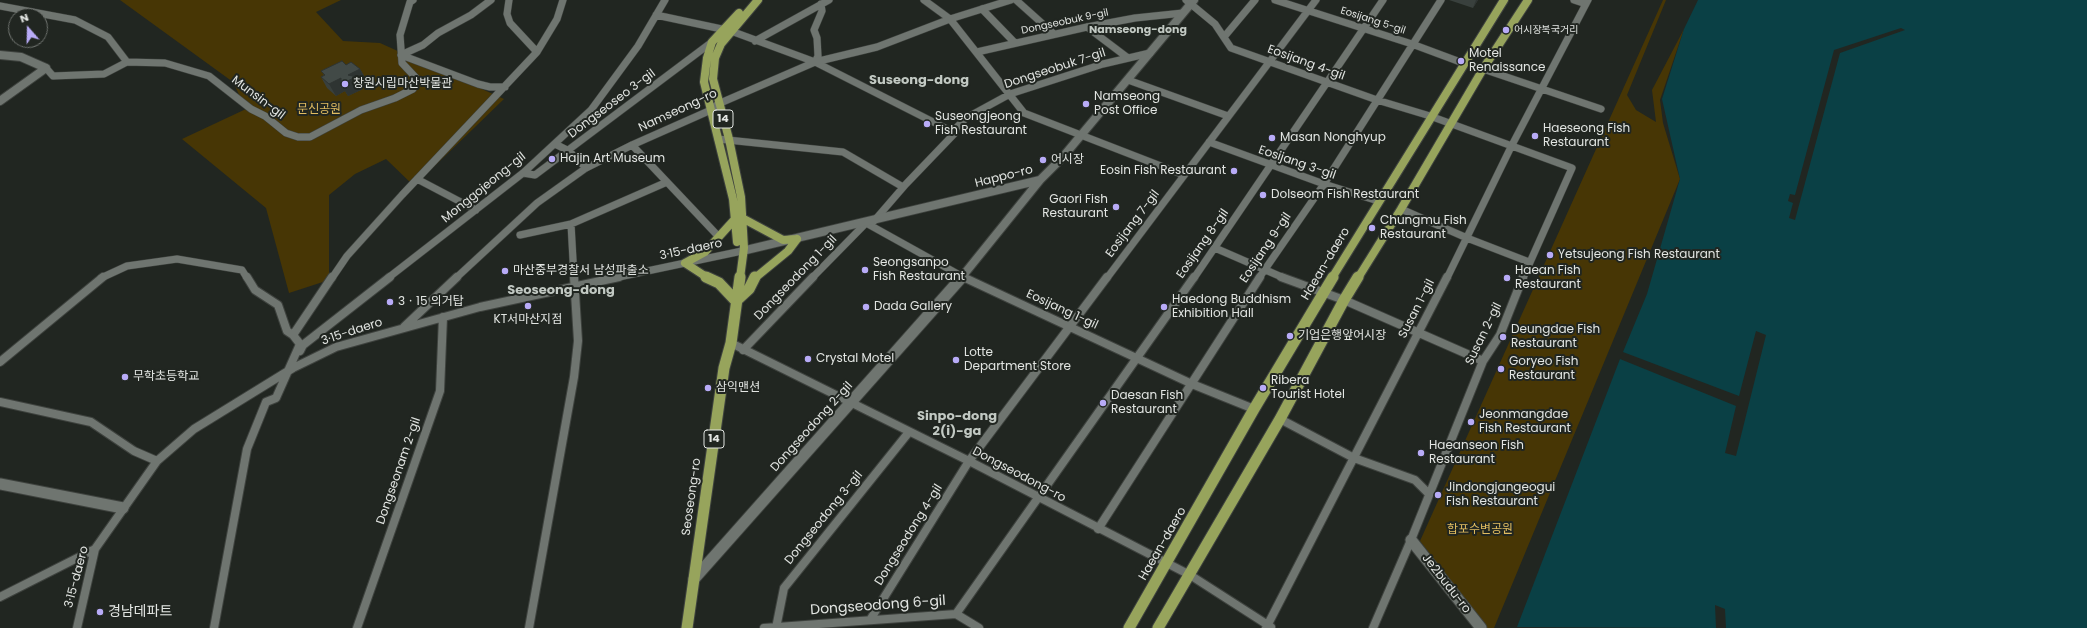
<!DOCTYPE html>
<meta charset="utf-8">
<style>
body{margin:0}
#map{position:relative;width:2087px;height:628px;overflow:hidden;background:#212621;font-family:Poppins,sans-serif}
canvas{display:block}
.north{position:absolute;left:8px;top:8px;width:40px;height:40px;box-sizing:border-box;background:#212621;border:1px solid #6e726e;border-radius:50%;rotate:340deg;font-size:11px;font-weight:700;line-height:16px;text-align:center;color:#e2e5e2}
.north::after{content:'';display:block;margin:auto;width:14px;height:18px;background:#b8abf7;clip-path:polygon(50% 0,100% 100%,50% 72%,0 100%)}
</style>
<div id="map">
<canvas width="2087" height="628"></canvas>
<div class="north">N</div>
</div>
<script>
const ctx = document.querySelector('canvas').getContext('2d');
ctx.lineJoin = 'round';
function fillPath(path, color) { ctx.fillStyle = color; ctx.fill(path, 'evenodd'); }
const toPath = rows => new Path2D(rows.map(r => 'M' + r).join(''));
function stroke(path, color, width, dash) { ctx.strokeStyle = color; ctx.lineWidth = width; ctx.lineCap = dash ? 'butt' : 'round'; ctx.setLineDash(dash || []); ctx.stroke(path); }
function drawText(font, color, halo, rows, align = 'center') {
  ctx.font = font + ' Poppins,"Noto Sans KR",sans-serif'; ctx.lineWidth = 4; ctx.setLineDash([]); ctx.textBaseline = 'middle'; ctx.strokeStyle = halo; ctx.fillStyle = color; for (const [text, x, y, turn = 0] of rows) {
    ctx.save(); ctx.translate(x, y); ctx.rotate((+turn || 0) * Math.PI / 180); ctx.textAlign = isNaN(turn) ? turn : align; if (halo) ctx.strokeText(text, 0, 0); ctx.fillText(text, 0, 0); ctx.restore();
  }
}
const green = toPath([
 [120,0,341,0,316,12,343,41,380,43,504,99,414,186,386,159,355,174,329,195,329,280,289,293,266,208,182,139,246,109,233,82],
 [1663,0,1666,0,1627,95,1636,110,1656,122,1652,90,1684,29,1660,100,1663,123,1680,179,1494,628,1486,628,1420,541]
]);
const water = toPath([
 [1698,0,2087,0,2087,628,1726,628,1725,609,1715,605,1716,628,1517,627,1620,359,1736,406,1725,453,1736,456,1766,335,1756,331,1739,396,1623,352,1647,294,1680,179,1662,99,1684,29],
 [1901,28,1905,30,1840,53,1795,220,1789,218,1793,203,1788,201,1790,194,1795,195,1834,50]
]);
const minorFar1 = toPath([
 [509,0,507,14,510,23,537,52],
 [924,0,950,19,1024,113,1184,175],
 [1016,0,1054,34],
 [1186,0,1215,24,1231,48,1377,100,1430,116,1572,168,1523,278],
 [1275,0,1412,44,1463,63],
 [1574,0,1586,4],
 [0,6,75,20,108,37,127,62],
 [982,9,1015,43],
 [656,15,731,31,815,62,955,133],
 [1087,27,1128,58],
 [1224,37,1255,0],
 [755,41,829,0],
 [977,52,1087,27,1135,18,1183,13],
 [401,55,478,84,490,87,505,87],
 [401,55,423,45,438,33,471,15,491,0],
 [815,62,818,56,817,38,814,30,822,11,821,4],
 [46,68,53,76,104,74,127,62,165,63,209,76,251,109,265,116,286,133,298,137,310,137,361,110,395,98,413,89,417,79,402,63,400,35,410,2,413,0],
 [1483,69,1601,109],
 [1128,80,1228,116],
 [718,139,843,152,903,187],
 [1209,142,1324,184,1378,201],
 [555,144,569,151,586,168],
 [632,145,719,237],
 [523,173,535,175,712,42],
 [417,179,476,210],
 [1401,209,1467,238,1529,262],
 [874,221,906,184,955,133,956,128,966,118,1010,94,1103,64,1150,53],
 [571,224,574,278],
 [520,235,571,224,667,182],
 [1215,248,1284,278],
 [101,278,127,266,177,259,242,270,247,278],
 [332,278,347,256,402,195,537,52,557,19,563,0],
 [388,278,523,173,591,110,638,46,665,0],
 [456,278,537,203,586,168,632,145,711,110,718,104,815,62,877,47,950,19,1011,0],
 [614,278,742,251],
 [812,278,866,223,965,278],
 [1107,278,1316,0],
 [1194,278,1383,0],
 [1259,278,1324,184,1441,0],
 [1447,278,1511,147,1588,0]
]);
const minor = toPath([
 [247,277,255,290,278,305,287,331,293,335],
 [963,277,1192,384,1254,409],
 [1281,277,1344,300,1483,361],
 [404,327,457,277],
 [731,343,969,461,1190,575,1271,627],
 [743,350,813,277],
 [300,351,303,345,390,277],
 [0,362,103,277],
 [0,402,91,422,134,451,157,461],
 [1280,419,1354,458,1415,480,1429,494],
 [1098,529,1260,277],
 [0,597,95,549],
 [956,614,1194,277],
 [870,620,969,461,1107,277],
 [77,628,95,549,157,461,194,429,293,368,336,347,480,307,619,277],
 [214,628,247,449,266,402,276,398,300,344,293,335,332,277],
 [357,628,440,391,443,317],
 [529,628,574,377,578,341,574,277],
 [764,628,956,614,979,628],
 [776,628,784,588,909,432],
 [1266,628,1447,277],
 [1373,628,1411,540,1483,361,1500,335,1523,277]
]);
const secondaryFar1 = toPath([
 [0,55,21,57,46,68],
 [0,101,46,68],
 [742,251,1040,180,1062,158,1194,0],
 [961,278,1040,180]
]);
const secondary = toPath([
 [0,484,123,508],
 [1411,540,1481,628],
 [694,579,962,277]
]);
const primaryFar1 = toPath([
 [742,218,783,240,797,239],
 [737,242,733,199,704,82,707,58,712,42,739,13],
 [708,278,685,263,705,252,735,219],
 [740,278,744,248,741,197,729,139,713,79,715,58,721,44,758,0],
 [755,278,788,251,797,239],
 [1332,278,1504,0],
 [1358,278,1401,209,1483,69,1528,0]
]);
const primary = toPath([
 [706,277,719,283,736,301,749,289,755,277],
 [687,628,724,368,731,343,740,277],
 [1129,628,1254,409,1333,277],
 [1158,628,1280,419,1344,300,1358,277]
]);
const wall = toPath([
 [1449,0,1478,0,1473,8],
 [346,65,360,69,367,81,360,84,363,89,348,96,345,91,336,96,327,88,321,77,324,75,321,71]
]);
const shadedWall = toPath([
 [1476,0,1478,0,1473,8],
 [360,69,367,81,360,84,363,89,348,96,345,91,336,96,329,84]
]);
const building = toPath([
 [342,61,346,65,351,62,360,69,348,75,356,77,341,84,341,78,329,84,321,77,325,75,321,71,342,61]
]);
const markers = [
 [1506,30,4,"#b8abf7"],
 [1461,61,4,"#b8abf7"],
 [345,84,4,"#b8abf7"],
 [1086,104,4,"#b8abf7"],
 [927,124,4,"#b8abf7"],
 [1535,136,4,"#b8abf7"],
 [1272,138,4,"#b8abf7"],
 [552,159,4,"#b8abf7"],
 [1043,160,4,"#b8abf7"],
 [1234,171,4,"#b8abf7"],
 [1263,195,4,"#b8abf7"],
 [1116,207,4,"#b8abf7"],
 [1372,228,4,"#b8abf7"],
 [1550,255,4,"#b8abf7"],
 [865,270,4,"#b8abf7"],
 [505,271,4,"#b8abf7"],
 [1507,278,4,"#b8abf7"],
 [390,302,4,"#b8abf7"],
 [528,306,4,"#b8abf7"],
 [866,307,4,"#b8abf7"],
 [1164,307,4,"#b8abf7"],
 [1290,336,4,"#b8abf7"],
 [1503,337,4,"#b8abf7"],
 [808,359,4,"#b8abf7"],
 [956,360,4,"#b8abf7"],
 [1501,369,4,"#b8abf7"],
 [125,377,4,"#b8abf7"],
 [708,388,4,"#b8abf7"],
 [1263,388,4,"#b8abf7"],
 [1103,403,4,"#b8abf7"],
 [1471,422,4,"#b8abf7"],
 [1421,453,4,"#b8abf7"],
 [1438,495,4,"#b8abf7"],
 [100,612,4,"#b8abf7"]
];
const farStreetnames = [
 ["Eosijang 5-gil",1373,21,18],
 ["Dongseobuk 9-gil",1065,22,-12]
];
const farPoinames = [
 ["어시장복국거리",1514,30]
];
const farNeighbourhoodnames = [
 ["Namseong-dong",1138,30]
];
const shields = [
 [723,119,20],
 [714,439,20]
];
const shieldNames = [
 ["14",723,119],
 ["14",714,439]
];
const poiNames = [
 ["Motel",1469,54],
 ["Renaissance",1469,68],
 ["창원시립마산박물관",353,84],
 ["Namseong",1094,97],
 ["Post Office",1094,111],
 ["Suseongjeong",935,117],
 ["Fish Restaurant",935,131],
 ["Haeseong Fish",1543,129],
 ["Restaurant",1543,143],
 ["Masan Nonghyup",1280,138],
 ["Hajin Art Museum",560,159],
 ["어시장",1051,160],
 ["Eosin Fish Restaurant",1226,171,"right"],
 ["Dolseom Fish Restaurant",1271,195],
 ["Gaori Fish",1108,200,"right"],
 ["Restaurant",1108,214,"right"],
 ["Chungmu Fish",1380,221],
 ["Restaurant",1380,235],
 ["Yetsujeong Fish Restaurant",1558,255],
 ["Seongsanpo",873,263],
 ["Fish Restaurant",873,277],
 ["마산중부경찰서 남성파출소",513,271],
 ["Haean Fish",1515,271],
 ["Restaurant",1515,285],
 ["Haedong Buddhism",1172,300],
 ["Exhibition Hall",1172,314],
 ["3ㆍ15 의거탑",398,302],
 ["Dada Gallery",874,307],
 ["KT서마산지점",528,320,"center"],
 ["Deungdae Fish",1511,330],
 ["Restaurant",1511,344],
 ["기업은행앞어시장",1298,336],
 ["Lotte",964,353],
 ["Department Store",964,367],
 ["Crystal Motel",816,359],
 ["Goryeo Fish",1509,362],
 ["Restaurant",1509,376],
 ["무학초등학교",133,377],
 ["Ribera",1271,381],
 ["Tourist Hotel",1271,395],
 ["삼익맨션",716,388],
 ["Daesan Fish",1111,396],
 ["Restaurant",1111,410],
 ["Jeonmangdae",1479,415],
 ["Fish Restaurant",1479,429],
 ["Haeanseon Fish",1429,446],
 ["Restaurant",1429,460],
 ["Jindongjangeogui",1446,488],
 ["Fish Restaurant",1446,502]
];
const streetNames = [
 ["Eosijang 4-gil",1306,63,20],
 ["Dongseobuk 7-gil",1055,69,-18],
 ["Munsin-gil",258,98,37],
 ["Dongseoseo 3-gil",612,104,-37],
 ["Namseong-ro",678,111,-25],
 ["Eosijang 3-gil",1297,163,19],
 ["Happo-ro",1004,177,-14],
 ["Monggojeong-gil",484,188,-39],
 ["Eosijang 7-gil",1133,224,-53],
 ["Eosijang 8-gil",1203,244,-55],
 ["Eosijang 9-gil",1266,248,-56],
 ["3·15-daero",691,250,-12],
 ["Haean-daero",1326,264,-59],
 ["Dongseodong 1-gil",796,278,-46],
 ["Susan 1-gil",1417,309,-63],
 ["Eosijang 1-gil",1062,310,25],
 ["3·15-daero",352,332,-18],
 ["Susan 2-gil",1484,334,-64],
 ["Dongseodong 2-gil",812,427,-48],
 ["Dongseonam 2-gil",399,471,-71],
 ["Dongseodong-ro",1019,475,28],
 ["Seoseong-ro",692,497,-82],
 ["Dongseodong 3-gil",824,518,-51],
 ["Dongseodong 4-gil",909,535,-58],
 ["Haean-daero",1163,544,-60],
 ["3·15-daero",77,577,-75],
 ["Je2budu-ro",1446,584,52]
];
const parkNames = [
 ["문신공원",319,110],
 ["합포수변공원",1480,530]
];
const neighbourhoodNames = [
 ["Suseong-dong",919,81],
 ["Seoseong-dong",561,291],
 ["Sinpo-dong",957,417],
 ["2(i)-ga",957,432]
];
const nearStreetnames = [
 ["Dongseodong 6-gil",878,606,-4]
];
const nearPoinames = [
 ["경남데파트",108,612]
];
fillPath(green, '#473605');
fillPath(water, '#0a4045');
stroke(minorFar1, '#3e423e', 8);
stroke(minor, '#3e423e', 10);
stroke(secondaryFar1, '#3e423e', 10);
stroke(secondary, '#3e423e', 13);
stroke(primaryFar1, '#3e423e', 10);
stroke(primary, '#3e423e', 13);
stroke(minorFar1, '#6f7570', 7);
stroke(minor, '#6f7570', 8);
stroke(secondaryFar1, '#6f7570', 8);
stroke(secondary, '#6f7570', 11);
stroke(primaryFar1, '#97a45c', 8);
stroke(primary, '#97a45c', 11);
fillPath(wall, '#39403d');
fillPath(shadedWall, '#2e3432');
fillPath(building, '#424a47');
stroke(building, '#2e3432', 1);
for (const [x, y, r, color] of markers) { const dot = new Path2D(); dot.arc(x, y, r, 0, 2 * Math.PI); ctx.fillStyle = color; ctx.fill(dot); stroke(dot, '#212621', 1.5); }
drawText('10px', '#e2e5e2', '#212621', farStreetnames);
drawText('10px', '#e2e5e2', '#212621', farPoinames, 'left');
drawText('bold 11px', '#c2c9c3', '#212621', farNeighbourhoodnames);
for (const [x, y, w] of shields) { const box = new Path2D(); box.roundRect(x - w / 2, y - 9, w, 18, 3); ctx.fillStyle = '#212621'; ctx.fill(box); stroke(box, '#e2e5e2', 1); }
drawText('bold 11px', '#e2e5e2', null, shieldNames);
drawText('12px', '#e2e5e2', '#212621', poiNames, 'left');
drawText('12px', '#e2e5e2', '#212621', streetNames);
drawText('12px', '#e1bc60', '#212621', parkNames);
drawText('bold 13px', '#c2c9c3', '#212621', neighbourhoodNames);
drawText('14px', '#e2e5e2', '#212621', nearStreetnames);
drawText('14px', '#e2e5e2', '#212621', nearPoinames, 'left');
</script>
